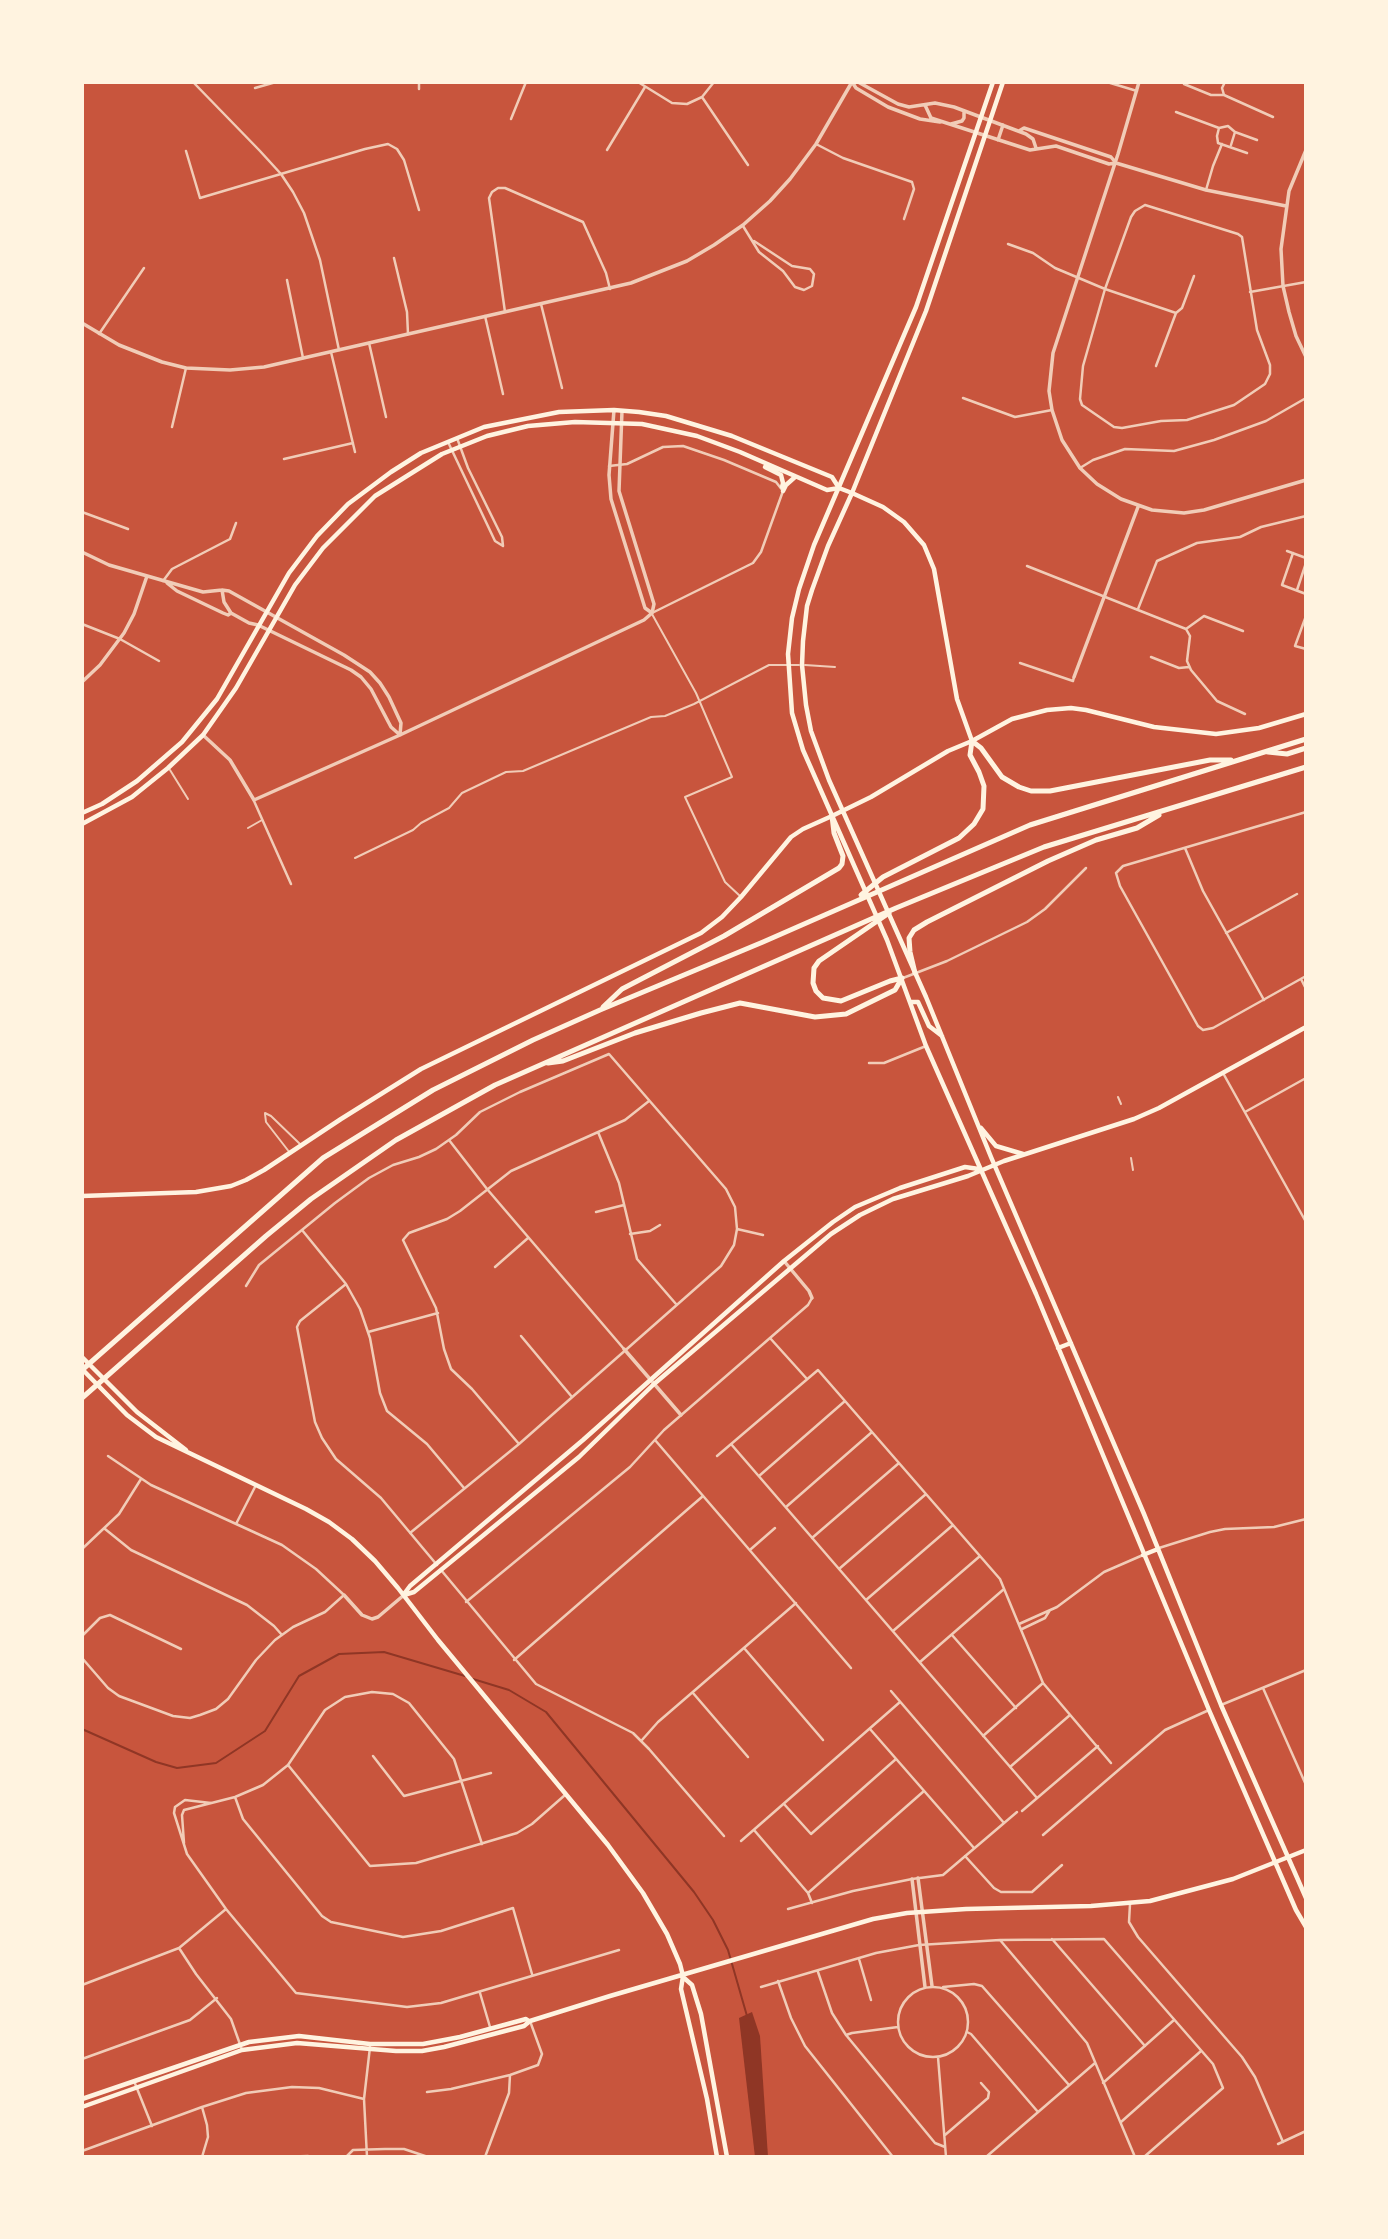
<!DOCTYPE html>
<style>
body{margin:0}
#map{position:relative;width:1388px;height:2239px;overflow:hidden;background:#c8553d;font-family:Raleway,sans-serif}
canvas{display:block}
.frame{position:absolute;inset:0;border:84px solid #fff3e0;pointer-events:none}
</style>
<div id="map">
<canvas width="1388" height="2239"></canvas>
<div class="frame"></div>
</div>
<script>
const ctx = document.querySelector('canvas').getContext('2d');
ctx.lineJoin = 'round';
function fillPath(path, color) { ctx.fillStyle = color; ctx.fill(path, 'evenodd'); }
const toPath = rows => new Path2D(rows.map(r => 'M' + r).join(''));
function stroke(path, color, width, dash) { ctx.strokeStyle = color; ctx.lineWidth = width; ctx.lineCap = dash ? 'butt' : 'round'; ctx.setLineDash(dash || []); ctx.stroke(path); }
const water = toPath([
 [752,2012,760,2036,768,2157,755,2157,739,2018]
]);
const stream = toPath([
 [473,1679,509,1690,546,1712,694,1892,713,1920,728,1950,747,2016],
 [82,1729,156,1762,177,1768,216,1763,265,1731,299,1676,339,1654,384,1652,465,1676]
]);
const service = toPath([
 [652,614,696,693,732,777,685,797,725,882,740,896],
 [805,665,835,667],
 [170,770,188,799],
 [248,828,262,820],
 [355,858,413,830,421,823,449,808,462,793,506,772,523,771,651,717,665,716,694,704,769,665,799,665],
 [1118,1097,1121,1104],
 [265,1113,271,1116,301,1145],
 [265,1114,266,1122,290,1153],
 [1131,1158,1133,1170]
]);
const minor = toPath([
 [193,82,260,151,281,174,293,192,304,213,320,260,339,350],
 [638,82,672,103,687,104,702,97,714,82],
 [1107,82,1137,91],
 [1225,82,1222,88,1224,95,1273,117],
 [1184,84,1211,95,1224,95],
 [255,88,276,82],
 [419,89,419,82],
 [702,97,748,165],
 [1176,112,1219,128,1228,126,1235,132,1257,140],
 [511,119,526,82],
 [1219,128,1217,136,1218,143,1247,153],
 [816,144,843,158,912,182,914,189,904,219],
 [1231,145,1235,132],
 [607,150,645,87],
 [186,151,200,198,365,149,388,144,397,149,404,160,419,210],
 [1206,190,1213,166,1222,144],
 [1145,205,1238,234,1242,237,1257,330,1270,365,1270,374,1265,384,1234,405,1187,420,1161,421,1122,428,1114,427,1082,405,1080,399,1083,366,1105,289,1131,217,1135,211,1145,205],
 [743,226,759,252,783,271,795,287,804,290,812,286,814,274,810,269,792,266,754,241],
 [1008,244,1033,253,1055,268,1105,289,1176,313,1182,308,1194,276],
 [394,258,407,312,408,334],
 [287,280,303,358],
 [1250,292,1306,282],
 [541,304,562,388],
 [505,312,489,198,492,192,498,188,505,188,583,222,606,273,610,289],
 [485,316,503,394],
 [99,334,144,268],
 [369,343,386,417],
 [331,352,355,452],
 [1156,366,1176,313],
 [963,398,1015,417,1052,410],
 [172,427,186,368],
 [457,438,468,468,502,537,503,546],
 [448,442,495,541,503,546],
 [284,459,353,443],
 [609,466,627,464,663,447,683,446,724,460,776,482,783,491,761,552,753,563,652,613],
 [1080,468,1093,460,1125,449,1174,451,1214,440,1266,421,1306,398],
 [82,512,128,529],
 [1287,551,1306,558],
 [1293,553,1282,585,1306,594],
 [1027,566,1186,629],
 [163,581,172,569,230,539,236,523],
 [1297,590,1306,563],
 [1138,609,1157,561,1197,543,1240,537,1261,527,1306,516],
 [1306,616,1295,646,1306,649],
 [82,624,120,639,159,661],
 [1186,629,1190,636,1187,661,1191,670,1217,701,1245,714],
 [1186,629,1204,616,1243,631],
 [1151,657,1179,668,1189,667],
 [1020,663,1073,681,1074,677],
 [254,801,291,884],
 [1306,812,1123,866,1116,873,1120,886,1198,1026,1203,1030,1213,1028,1306,976],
 [1185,848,1203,891,1264,1000],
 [1226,933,1297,894],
 [903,978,947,961,1027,922,1045,909,1086,868],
 [1301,979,1306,989],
 [869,1063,884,1063,926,1046],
 [1223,1073,1306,1222],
 [1245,1112,1306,1078],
 [598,1132,619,1183,637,1259,676,1304],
 [449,1140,487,1189,624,1349],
 [596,1212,624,1205],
 [302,1230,346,1284,360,1309,370,1338,380,1393,387,1411,427,1444,464,1488],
 [630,1234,650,1231,660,1225],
 [495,1267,528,1238],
 [346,1284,300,1321,297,1327,315,1422,322,1438,336,1459,381,1498,437,1565],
 [246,1286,259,1265,335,1203,369,1178,393,1165,419,1157,436,1149,456,1135,480,1112,520,1092,609,1054,726,1189,735,1207,737,1229],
 [368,1332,438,1313],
 [521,1336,572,1397],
 [770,1338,807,1379],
 [655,1440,851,1668],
 [519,1444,472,1389,451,1369,444,1349,436,1308,403,1240,409,1233,447,1219,460,1211,511,1171,625,1120,649,1101],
 [731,1444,1037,1798],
 [717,1456,818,1370,1000,1579,1043,1683,1111,1763],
 [759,1476,845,1401],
 [786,1507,872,1432],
 [236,1524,256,1485],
 [105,1529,131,1550,247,1605,274,1626,282,1635],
 [410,1533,519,1444,721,1266,734,1245,737,1229,763,1235],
 [812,1538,899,1463],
 [1159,1548,1210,1532,1225,1529,1274,1527,1306,1519],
 [82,1549,119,1514,141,1479],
 [751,1549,775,1528],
 [839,1569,926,1494],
 [441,1570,536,1684,633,1733,649,1749,724,1836],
 [866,1600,953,1525],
 [466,1602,630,1467,664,1430,808,1305,812,1298],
 [1019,1624,1057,1607,1104,1572,1143,1555],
 [1022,1629,1045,1618,1050,1610],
 [893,1631,980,1556],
 [952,1635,1016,1708],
 [82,1636,100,1618,110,1615,181,1649],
 [744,1648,823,1740],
 [82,1658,108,1688,119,1696,173,1716,190,1718,200,1715,216,1709,228,1699,256,1660,275,1640,293,1627,325,1612,344,1595,316,1569,282,1545,151,1485,108,1456],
 [514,1660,703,1496],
 [920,1662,1004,1589],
 [1263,1688,1306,1785],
 [891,1691,1004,1823],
 [693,1693,748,1757],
 [1221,1705,1306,1670],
 [870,1729,974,1848],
 [983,1736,1043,1683],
 [642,1740,658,1722,796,1603],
 [373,1756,404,1796,491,1773],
 [288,1765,370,1866,416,1863,517,1833,532,1824,565,1795],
 [1010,1767,1070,1715],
 [235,1797,243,1819,322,1916,331,1922,403,1937,441,1931,513,1908,532,1974],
 [211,1803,185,1800,175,1807,174,1813,187,1854,226,1909,296,1993,407,2007,441,2003,619,1950],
 [784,1804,811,1834,896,1759],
 [1022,1811,1098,1746],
 [754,1830,808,1893,812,1903],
 [1043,1835,1165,1730,1209,1710],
 [741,1841,900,1702],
 [184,1843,182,1815,184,1810,235,1797,263,1785,288,1765,325,1710,345,1697,372,1692,393,1694,409,1703,454,1759,482,1844],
 [965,1856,994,1888,1001,1892,1032,1892,1062,1865],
 [808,1893,924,1791],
 [1130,1904,1129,1922,1138,1937,1242,2057,1255,2077,1283,2142],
 [788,1909,853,1891,912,1879,943,1875,1017,1812],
 [1052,1939,1145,2046],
 [1000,1940,1087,2043,1135,2157],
 [179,1948,196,1974,231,2019,242,2050],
 [859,1959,871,2000],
 [818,1972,832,2013,846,2035,935,2143,945,2147],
 [778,1981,791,2018,805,2046,893,2157],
 [82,1985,179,1948,226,1909],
 '898 2022a35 35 0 1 1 70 0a35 35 0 1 1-70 0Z',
 [761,1987,876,1953,919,1945,1000,1940,1104,1939,1213,2064,1223,2088,1144,2157],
 [943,1987,974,1984,982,1986,1069,2085],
 [480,1993,490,2027],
 [967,2032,971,2034,1038,2112],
 [846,2035,852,2033,898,2027],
 [938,2057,946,2157],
 [82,2059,190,2020,217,1998],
 [134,2081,152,2126],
 [1103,2083,1174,2020],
 [427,2092,451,2089,510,2075,538,2065,542,2054,530,2021],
 [202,2107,207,2125,208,2137,202,2157],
 [1121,2122,1201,2051],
 [945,2135,988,2098,989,2092,981,2083],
 [1278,2144,1306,2131],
 [82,2151,202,2107,246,2093,292,2087,319,2088,364,2099],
 [278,2157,308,2156],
 [346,2157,353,2150,385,2149,404,2149,428,2157],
 [367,2157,364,2099,370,2047],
 [485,2157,509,2093,510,2075],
 [986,2157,1095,2063]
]);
const tertiary = toPath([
 [852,82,856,88,888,107,920,119,940,122],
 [1139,82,1118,154,1053,353,1049,391,1052,410,1062,440,1080,468,1097,484,1121,499,1152,510,1184,513,1204,510,1306,480],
 [852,83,858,82,898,104,909,107,935,103,954,107,1026,134,1033,139,1036,148],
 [925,105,931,118,1030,150,1056,146,1109,164,1116,163,1206,190,1286,206],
 [951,124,962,121,964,118,964,111],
 [1019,131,1024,128,1111,157,1116,163],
 [998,140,1003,125],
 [1306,150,1289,191,1281,249,1283,286,1289,312,1296,336,1306,357],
 [82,323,119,345,162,362,186,368,230,370,264,367,631,283,687,261,714,245,743,225,770,201,790,179,816,144,852,82],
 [614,410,609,475,611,499,645,608,652,613],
 [622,411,619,491,654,604,652,613],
 [82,552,109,565,203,592,222,590,229,591,344,655,370,672,380,683,389,697,401,723,400,735],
 [167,583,177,591,223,613,228,615,231,613,249,623,258,625,351,670,361,677,371,689,391,727,400,735],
 [222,590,224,602,231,613],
 [1074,677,1138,507],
 [82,682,100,665,124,633,134,614,147,576],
 [203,735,230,760,254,800,400,735,644,620,652,613],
 [784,1261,809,1291,812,1298],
 [624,1349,681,1415],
 [344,1595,362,1615,372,1619,378,1617,404,1595],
 [918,1878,932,1986],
 [912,1879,925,1987]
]);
const secondary = toPath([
 [765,467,781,475,783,483,782,487],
 [783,491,786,485,795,477],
 [82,813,102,804,137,781,182,742,217,699,289,573,317,536,348,504,391,472,421,453,484,427,559,412,614,410,639,412,666,416,732,436,832,477,839,488],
 [82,824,132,797,168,768,203,735,236,688,295,585,323,548,375,496,442,454,487,436,528,426,575,422,642,424,697,436,740,452,827,490,839,488,852,493,883,507,904,522,924,545,934,569,957,699,972,741,1012,719,1047,710,1071,708,1086,710,1154,727,1216,734,1259,728,1306,714],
 [82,1196,196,1192,231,1186,246,1180,264,1170,341,1119,421,1069,701,933,722,917,741,897,791,837,803,829,832,816],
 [82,1357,137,1412,186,1450],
 [82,1369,127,1415,156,1437,306,1509,329,1522,352,1539,375,1561,398,1588,438,1640,608,1845,643,1893,667,1934,680,1964,683,1976,681,1989,707,2099,717,2157],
 [404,1594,410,1586,583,1440,784,1261,833,1222,855,1207,900,1188,965,1167,979,1169],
 [404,1595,414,1592,579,1457,654,1384,831,1234,860,1215,893,1199,968,1176,1004,1161,1134,1119,1159,1108,1306,1027],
 [683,1977,692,1985,701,2014,727,2157],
 [82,2099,249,2042,299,2036,370,2044,423,2044,460,2037,526,2019,529,2021],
 [82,2107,242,2050,297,2043,396,2051,422,2051,444,2047,524,2026,530,2021,610,1996,873,1919,907,1913,966,1909,1091,1906,1150,1901,1233,1879,1306,1850]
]);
const primary = toPath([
 [993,82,916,307,814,545,799,589,792,618,788,654,792,713,803,750,887,940,926,1046,1036,1294,1209,1710,1296,1910,1306,1927],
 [1003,82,926,311,852,493,828,546,812,590,807,606,803,641,802,665,806,705,811,731,829,780,926,997,991,1157,1144,1514,1221,1705,1306,1898],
 [832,816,871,797,948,751,972,741],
 [910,1002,918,1002,929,1026,942,1036],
 [981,1128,996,1146,1023,1154],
 [1058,1348,1071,1343],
 [1143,1555,1158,1549]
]);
const motorway = toPath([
 [972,741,981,748,1002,777,1019,787,1031,791,1050,791,1210,760,1231,760],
 [1268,752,1287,754,1306,748],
 [861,895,883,877,959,838,974,824,983,809,984,786,979,772,970,755,972,741],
 [889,913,819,961,814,968,813,983,816,991,823,998,841,1001,890,981,902,978],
 [915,973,910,952,909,938,914,930,927,922,1048,861,1096,840,1137,828,1159,815],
 [603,1007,622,989,724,936,839,868,842,864,843,856,834,833,832,816],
 [548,1063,563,1061,635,1033,701,1013,740,1003,815,1017,846,1014,895,990,902,978],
 [82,1370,323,1158,433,1090,533,1040,600,1010,763,942,1030,825,1306,739],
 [82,1398,266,1236,311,1199,396,1140,495,1085,896,908,1044,847,1306,767]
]);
fillPath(water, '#8f3625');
stroke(stream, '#8f3625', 2);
stroke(service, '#f1ccb7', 2);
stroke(minor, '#f1ccb7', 2.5);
stroke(tertiary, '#f1ccb7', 3.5);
stroke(secondary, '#fff3e0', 4.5);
stroke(primary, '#fff3e0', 4.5);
stroke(motorway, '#fff3e0', 5);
</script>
